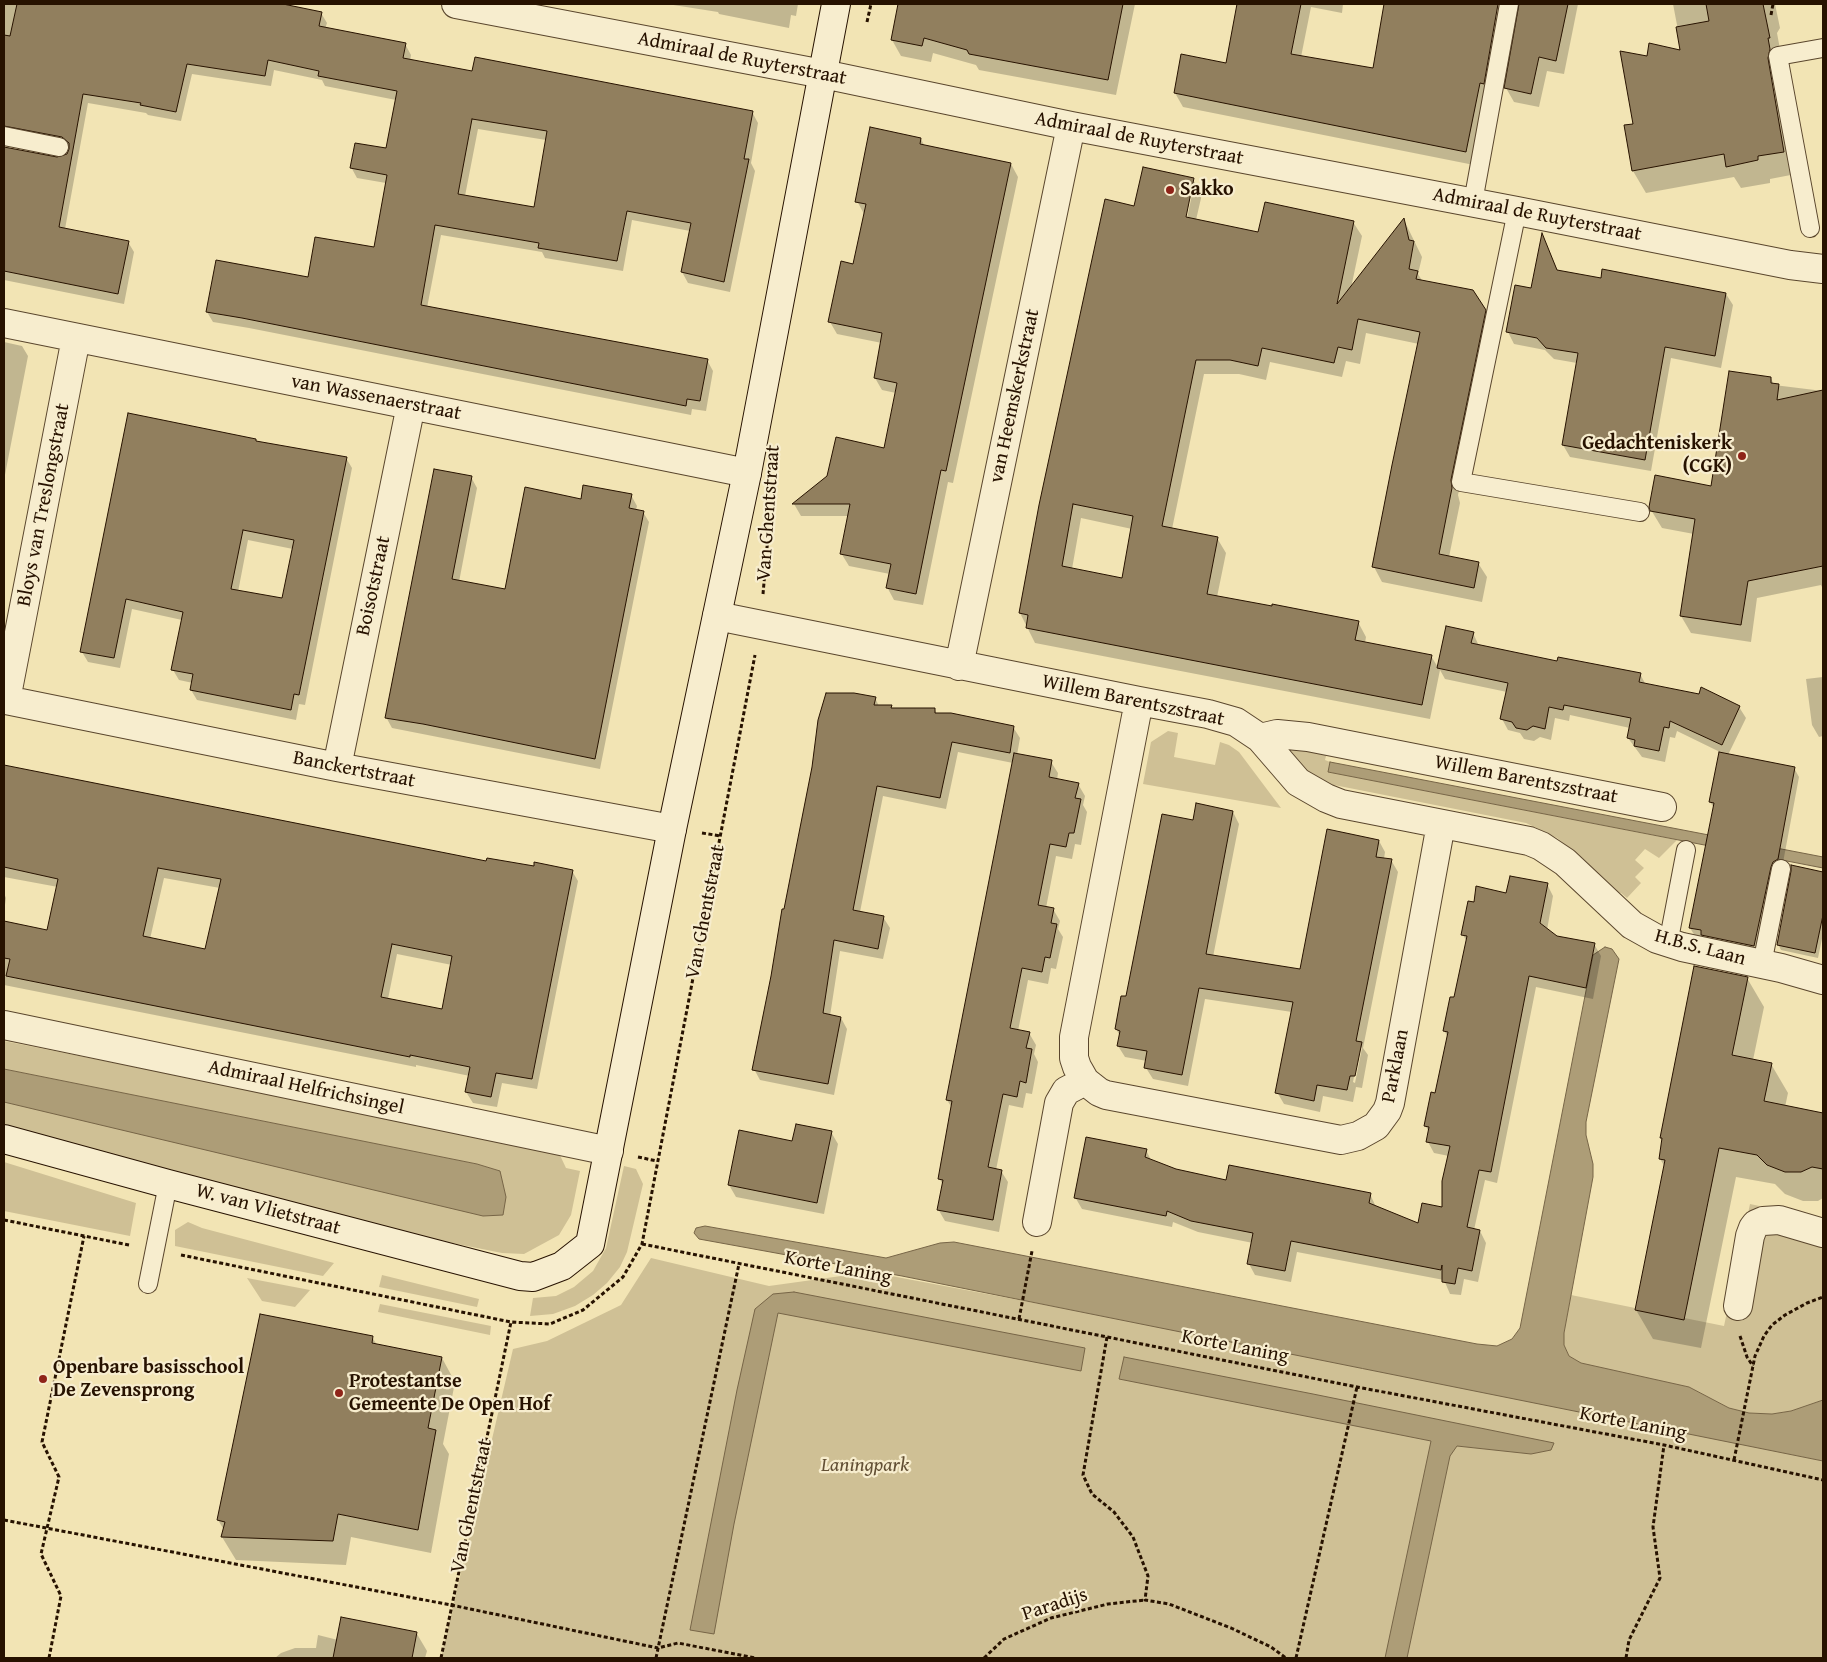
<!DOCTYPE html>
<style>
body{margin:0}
#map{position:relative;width:1827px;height:1662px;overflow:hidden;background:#f2e4b4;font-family:"Gentium Book Plus",serif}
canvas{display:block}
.frame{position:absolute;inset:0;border:5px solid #271200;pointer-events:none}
</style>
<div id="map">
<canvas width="1827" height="1662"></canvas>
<div class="frame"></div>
</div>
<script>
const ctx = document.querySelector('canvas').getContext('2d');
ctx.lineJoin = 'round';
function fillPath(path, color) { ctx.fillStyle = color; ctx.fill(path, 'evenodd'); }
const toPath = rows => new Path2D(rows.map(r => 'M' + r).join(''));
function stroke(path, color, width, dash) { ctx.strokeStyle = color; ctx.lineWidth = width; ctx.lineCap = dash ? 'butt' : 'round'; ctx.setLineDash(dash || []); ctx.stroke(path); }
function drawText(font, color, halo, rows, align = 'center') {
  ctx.font = font + ' "Gentium Book Plus",serif'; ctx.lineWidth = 4.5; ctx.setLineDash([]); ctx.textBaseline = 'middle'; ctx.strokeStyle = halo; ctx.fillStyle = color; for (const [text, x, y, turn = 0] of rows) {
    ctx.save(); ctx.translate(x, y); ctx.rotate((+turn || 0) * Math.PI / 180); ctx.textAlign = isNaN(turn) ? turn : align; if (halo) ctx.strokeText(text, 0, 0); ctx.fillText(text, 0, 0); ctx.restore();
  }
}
const green = toPath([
 [1168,731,1178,733,1174,757,1215,765,1220,742,1229,745,1239,752,1281,808,1143,784,1151,742],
 [1287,747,1327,752,1325,760,1330,762,1329,772,1677,840,1659,858,1645,849,1635,860,1644,868,1635,877,1641,883,1627,898,1621,893,1611,892,1582,866,1581,857,1557,838,1526,823,1329,784,1305,770],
 [4,1041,558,1151,566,1168,580,1171,571,1215,559,1235,524,1254,502,1253,442,1241,243,1193,4,1128,4,1102,27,1106,500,1171,477,1164,4,1069],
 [4,1162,136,1203,130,1236,4,1211],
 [624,1166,636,1169,643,1184,627,1252,620,1267,607,1283,593,1295,575,1306,553,1314,530,1316,533,1298,556,1296,574,1287,593,1271,606,1248],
 [1750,1204,1812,1217,1823,1222,1823,1400,1791,1411,1772,1414,1749,1413,1729,1408,1689,1387,1580,1363,1569,1356,1564,1345,1564,1333,1571,1295,1724,1326],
 [188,1222,202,1228,334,1263,323,1276,175,1246,175,1230],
 [651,1258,769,1286,870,1272,1418,1375,1823,1461,1823,1658,441,1658,513,1349,547,1341,621,1305],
 [382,1275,479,1299,477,1307,379,1287],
 [247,1278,310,1290,295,1307,262,1301],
 [380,1304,491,1326,490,1335,378,1312]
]);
const water = toPath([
 [1330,762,1823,857,1823,868,1328,772,1330,762],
 [1605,947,1612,949,1619,959,1586,1122,1586,1135,1593,1164,1593,1177,1564,1333,1564,1345,1569,1356,1581,1363,1689,1387,1729,1408,1749,1413,1772,1414,1791,1411,1823,1400,1823,1461,902,1276,699,1239,694,1233,696,1228,705,1226,886,1258,940,1243,954,1242,1477,1344,1497,1346,1512,1339,1520,1328,1593,955,1605,947],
 [4,1069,477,1164,500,1171,506,1197,503,1215,483,1216,4,1102,4,1069],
 [794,1292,1085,1348,1081,1371,778,1313,734,1524,714,1634,690,1630,737,1390,755,1309,773,1294,794,1292],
 [1124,1357,1313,1394,1554,1443,1551,1450,1531,1454,1457,1446,1450,1456,1407,1658,1385,1658,1431,1441,1119,1379,1124,1357]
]);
const shadow = toPath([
 [4,4,275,4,321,13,327,23,325,29,405,44,411,55,410,61,473,73,752,112,758,123,751,163,755,171,730,292,688,283,682,272,690,231,632,220,623,271,545,258,542,252,441,235,427,308,707,360,713,371,706,411,692,409,691,415,249,328,213,322,207,312,309,279,375,248,386,183,357,178,351,167,387,150,396,100,325,86,322,80,274,70,271,86,192,74,181,121,148,115,146,113,88,103,65,229,128,242,134,252,124,304,4,280,4,148,57,159,67,155,70,148,12,136,4,138],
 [478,129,546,140,535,209,465,196],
 [667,4,798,4,796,16,791,15,789,28,719,14,718,12],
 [900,4,1135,4,1116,95,979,70,976,65,933,53,931,62,901,56,892,40],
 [1238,4,1343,4,1342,13,1311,7,1301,57,1374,70,1386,4,1578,4,1564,74,1547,71,1539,107,1514,102,1506,88,1520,9,1514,8,1474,165,1183,107,1175,93,1227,64],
 [1673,4,1775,4,1780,28,1777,33,1782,60,1796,174,1770,179,1770,183,1741,188,1734,177,1646,193,1633,171,1635,125,1648,57,1682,51],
 [921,139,924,145,1011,164,1018,177,953,483,948,482,923,605,894,600,887,587,890,574,849,566,841,553,849,516,801,516,794,504,828,477,885,450,896,393,882,390,875,378,882,343,837,334,830,322,854,266,866,214,864,214,857,201],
 [1193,180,1202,194,1196,220,1259,234,1353,222,1362,236,1351,288,1404,220,1422,257,1418,274,1423,282,1485,311,1493,326,1458,495,1460,503,1449,557,1478,563,1487,577,1482,602,1382,582,1374,567,1419,344,1366,333,1360,364,1346,361,1342,377,1270,362,1266,380,1239,374,1204,374,1172,529,1217,538,1226,553,1217,597,1358,622,1366,637,1365,643,1431,656,1439,669,1447,627,1473,633,1479,646,1558,662,1640,674,1646,685,1739,707,1746,718,1728,755,1794,768,1799,777,1782,868,1759,954,1695,936,1690,928,1714,808,1710,802,1720,752,1677,731,1675,738,1670,737,1665,762,1642,757,1628,738,1630,728,1570,715,1569,721,1555,718,1551,740,1540,737,1534,741,1524,739,1520,733,1508,730,1502,719,1507,692,1445,679,1440,670,1430,719,1035,643,1020,613,1135,207],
 [1190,190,1193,190,1186,223,1183,223],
 [1081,518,1132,529,1123,579,1072,569],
 [1542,236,1558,271,1602,279,1726,294,1733,305,1721,368,1671,358,1651,471,1570,457,1563,445,1577,363,1554,359,1545,350,1514,344,1508,332,1532,289],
 [4,342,22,346,28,356,4,480],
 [1771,378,1774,385,1823,391,1823,589,1821,585,1757,598,1751,642,1691,633,1681,616,1694,534,1662,528,1651,510,1712,488],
 [256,442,346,458,352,468,305,705,299,704,296,720,197,700,191,690,193,683,179,680,173,670,182,620,132,609,120,668,88,662,82,652],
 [248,540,293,549,283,600,238,592],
 [471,477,477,488,459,582,506,591,582,500,631,495,637,506,636,510,643,512,649,522,600,769,392,728,386,717],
 [1823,677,1823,736,1819,737,1812,725,1806,679],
 [875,698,879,706,891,706,893,710,935,710,937,714,1013,727,1020,738,1017,755,1051,762,1058,773,1057,780,1078,784,1085,796,1083,805,1087,812,1081,845,1075,844,1072,859,1056,856,1046,908,1053,909,1060,921,1058,929,1063,937,1056,969,1051,968,1048,984,1028,980,1018,1031,1029,1033,1036,1045,1034,1054,1038,1062,1032,1094,1026,1093,1023,1108,1009,1105,996,1170,1001,1171,1008,1182,999,1232,945,1221,938,1209,943,1185,939,1178,952,1108,947,1100,1013,763,958,752,946,809,883,796,860,912,883,917,890,928,883,959,840,951,830,1016,841,1018,847,1029,834,1095,760,1080,754,1069,784,910],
 [4,766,487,863,572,871,578,881,537,1089,502,1083,497,1107,473,1103,466,1092,470,1076,416,1065,416,1067,4,985,4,922,48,931,58,887,4,877],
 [164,878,220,888,206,950,150,939],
 [397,954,452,965,443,1010,388,999],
 [1233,812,1239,824,1213,957,1301,970,1379,841,1385,852,1384,859,1391,860,1398,872,1363,1048,1368,1055,1362,1088,1356,1087,1353,1102,1323,1096,1320,1112,1284,1104,1277,1092,1292,1012,1205,999,1188,1086,1153,1079,1146,1068,1147,1061,1125,1057,1118,1046,1120,1036,1116,1029,1194,822],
 [1360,1046,1362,1048,1355,1083,1353,1082],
 [1792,867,1823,873,1823,934,1818,958,1781,950,1778,944],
 [1547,884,1553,896,1547,930,1557,938,1594,944,1601,956,1593,999,1536,987,1497,1183,1485,1180,1474,1230,1480,1231,1486,1243,1478,1282,1464,1279,1461,1295,1450,1294,1444,1280,1297,1252,1291,1282,1255,1275,1249,1264,1253,1243,1198,1232,1173,1222,1172,1227,1082,1209,1075,1197,1146,1150,1151,1160,1176,1171,1227,1181,1370,1194,1376,1207,1419,1224,1444,1209,1449,1156,1434,1153,1428,1142,1429,1132,1425,1125,1436,1094,1448,1038,1444,1030,1455,999,1467,942,1463,935,1475,903],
 [4,893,6,898,4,912],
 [1747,978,1764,1007,1753,1060,1771,1064,1788,1093,1785,1107,1823,1114,1823,1198,1818,1201,1803,1201,1785,1194,1775,1184,1736,1177,1701,1348,1653,1339,1636,1310,1665,1167,1660,1159,1663,1141,1661,1138],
 [831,1132,838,1144,824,1214,736,1197,729,1185,793,1142],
 [372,1337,377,1345,442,1358,455,1382,443,1444,449,1454,431,1553,351,1537,346,1565,236,1560,222,1537,224,1530,218,1520],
 [417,1634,427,1651,425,1658,275,1658,281,1653,295,1648,316,1648,318,1635,338,1640]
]);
const building = toPath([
 [17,4,283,4,322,12,319,26,406,43,403,58,472,71,475,57,753,111,744,159,749,159,724,282,681,272,691,223,627,211,617,261,538,248,539,243,435,225,421,305,708,359,700,401,687,399,686,406,242,318,206,312,216,260,308,277,315,237,374,247,387,175,350,168,355,143,386,148,397,91,318,76,319,71,268,60,265,76,187,64,176,112,140,105,141,103,83,94,59,227,129,241,118,294,4,271,4,147,57,157,67,154,69,149,69,143,62,137,4,126,4,35,10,36,17,4],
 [472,119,547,131,534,207,458,194,472,119],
 [898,4,1123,4,1108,80,969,54,967,50,924,38,922,46,891,40,898,4],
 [1237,4,1301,4,1291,54,1373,68,1384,4,1498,4,1484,84,1480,83,1466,152,1174,93,1181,54,1226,63,1237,4],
 [1519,4,1568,4,1556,61,1539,57,1531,94,1504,88,1519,4],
 [1706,4,1763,4,1770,38,1768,38,1770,49,1768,58,1784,152,1758,156,1758,160,1726,167,1724,154,1632,171,1624,125,1633,124,1620,51,1647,56,1649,43,1680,50,1676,27,1709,21,1706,4],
 [870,127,921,138,920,144,1011,163,946,471,941,470,916,594,886,588,891,564,840,554,850,504,792,504,827,476,836,437,884,448,897,383,874,378,882,333,828,322,841,261,853,264,866,204,855,202,870,127],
 [1143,167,1194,178,1186,217,1258,232,1265,202,1354,221,1337,304,1404,218,1409,240,1414,241,1409,269,1418,271,1416,279,1473,290,1486,310,1451,480,1452,488,1439,554,1479,562,1474,588,1372,567,1392,465,1420,332,1358,319,1352,350,1338,347,1334,363,1262,348,1258,366,1230,360,1196,360,1162,526,1218,537,1207,594,1272,606,1272,604,1359,621,1355,640,1432,655,1422,705,1026,628,1028,615,1019,613,1039,505,1105,199,1134,206,1143,167],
 [1073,504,1133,516,1122,578,1062,566,1073,504],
 [1542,233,1557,270,1601,278,1602,269,1726,293,1715,356,1665,347,1645,460,1562,445,1578,353,1546,348,1537,338,1506,332,1515,285,1531,288,1542,233],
 [1729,371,1771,377,1771,383,1779,384,1777,400,1823,390,1823,566,1748,581,1741,625,1680,616,1695,519,1650,511,1649,507,1655,475,1711,486,1729,371],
 [128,413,256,439,256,441,347,457,299,695,294,694,291,710,190,690,193,674,171,670,183,612,126,599,114,658,80,652,128,413],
 [243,530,294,540,282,598,231,589,243,530],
 [434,469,472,476,452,579,505,589,525,487,581,499,583,485,632,494,629,508,644,511,595,759,423,724,385,718,434,469],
 [1446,626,1474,632,1471,643,1557,661,1558,657,1641,673,1639,682,1699,694,1701,687,1740,706,1722,745,1670,721,1669,728,1664,727,1659,751,1634,746,1635,740,1627,738,1631,718,1564,705,1563,710,1549,707,1545,729,1533,726,1527,730,1516,728,1512,722,1500,719,1508,683,1437,668,1446,626],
 [826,693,854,693,876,697,874,705,892,705,891,708,935,708,935,713,951,713,1014,726,1010,753,952,742,940,798,877,786,853,910,884,916,878,949,834,940,823,1013,841,1017,828,1084,752,1070,771,976,782,909,784,909,812,767,818,720,826,693],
 [1719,752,1795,767,1778,859,1773,862,1771,867,1754,946,1701,935,1701,930,1689,928,1714,803,1709,802,1719,752],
 [1014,753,1052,760,1049,777,1079,783,1075,798,1081,799,1074,833,1069,833,1066,847,1050,844,1038,905,1054,908,1051,923,1057,924,1050,958,1045,957,1042,972,1022,968,1010,1028,1030,1032,1026,1048,1032,1049,1026,1083,1020,1081,1017,1097,1003,1094,988,1167,1002,1170,993,1220,937,1210,943,1180,938,1179,952,1101,946,1100,1014,753],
 [4,765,486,861,487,858,534,866,534,862,573,870,532,1079,496,1073,491,1097,465,1092,470,1067,410,1055,410,1057,6,976,10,959,4,958,4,921,47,930,58,879,4,867,4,765],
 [158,868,221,879,205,949,143,936,158,868],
 [392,944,452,956,442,1009,381,997,392,944],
 [1196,803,1233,811,1206,954,1300,969,1327,829,1379,840,1376,857,1392,859,1356,1041,1362,1042,1355,1076,1350,1076,1347,1090,1317,1085,1314,1101,1275,1093,1293,1002,1199,988,1182,1075,1144,1068,1147,1051,1117,1046,1120,1031,1115,1029,1121,996,1126,996,1162,814,1193,820,1196,803],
 [1791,865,1823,872,1823,915,1815,953,1777,945,1791,871,1791,865],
 [1510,876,1548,883,1540,923,1557,936,1595,943,1586,988,1529,976,1491,1172,1479,1170,1467,1227,1480,1230,1472,1271,1458,1268,1455,1284,1442,1282,1442,1265,1441,1270,1291,1241,1285,1271,1247,1264,1253,1233,1191,1221,1167,1211,1166,1216,1074,1198,1086,1137,1147,1149,1145,1157,1176,1169,1226,1180,1229,1165,1371,1193,1369,1203,1418,1223,1422,1203,1442,1207,1442,1181,1450,1146,1426,1142,1429,1127,1424,1126,1431,1092,1435,1093,1448,1032,1443,1031,1450,997,1454,997,1467,936,1461,935,1468,901,1474,902,1476,886,1506,893,1510,876],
 [1694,966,1748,977,1732,1055,1772,1063,1764,1101,1823,1113,1823,1169,1812,1167,1801,1172,1785,1172,1767,1165,1757,1155,1719,1148,1684,1320,1635,1310,1665,1160,1659,1159,1662,1138,1660,1138,1694,966],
 [796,1124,832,1131,817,1203,728,1185,739,1130,792,1141,796,1124],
 [260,1314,373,1336,372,1343,442,1357,428,1428,436,1430,418,1530,338,1514,333,1541,221,1537,225,1522,217,1520,260,1314],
 [341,1617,417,1632,412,1658,333,1658,341,1617]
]);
const path = toPath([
 [1771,15,1773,4],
 [867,22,871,4],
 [763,594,768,536],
 [702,833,721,836],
 [638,1157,657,1161],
 [4,1220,129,1245],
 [642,1244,1357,1387,1664,1445,1823,1480],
 [181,1255,511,1322,550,1324,583,1310,623,1277,642,1244,755,655],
 [1019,1319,1032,1251],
 [1740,1336,1747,1357,1753,1366],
 [1107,1337,1083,1475,1092,1494,1114,1512,1133,1537,1148,1576,1145,1600,1169,1604,1231,1628,1271,1647,1286,1658],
 [1734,1460,1755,1356,1764,1336,1772,1325,1785,1315,1807,1303,1823,1297],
 [4,1520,451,1605,658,1648,678,1643,755,1658],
 [49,1658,61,1596,41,1554,59,1477,42,1442,84,1236],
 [441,1658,511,1322],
 [656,1658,739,1264],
 [984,1658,1004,1639,1051,1618,1108,1604,1145,1600],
 [1296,1658,1357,1387],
 [1626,1658,1629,1640,1660,1578,1653,1527,1664,1445]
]);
const lane = toPath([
 [4,136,59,147],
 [1473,202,1509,4],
 [1517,211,1461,482,1640,512],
 [1810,228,1778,56,1823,48],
 [1668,944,1686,850],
 [1762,964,1781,869],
 [148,1284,168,1184]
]);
const street = toPath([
 [456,4,823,74,1071,126,1517,211,1790,265,1823,269],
 [4,323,747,473],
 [76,338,6,700,337,767,672,829],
 [717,616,1139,701,1208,714,1236,722,1260,738,1277,734,1308,737,1662,807],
 [959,666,1071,126],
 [1139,701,1074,1037,1074,1058,1077,1067,1085,1081,1099,1092,1106,1095,1341,1140,1358,1136,1376,1126,1387,1111,1390,1103,1441,824],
 [1260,738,1298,782,1326,798,1341,804,1529,841,1541,846,1565,862,1632,925,1657,939,1682,947,1781,968,1823,980],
 [337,767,411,405],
 [4,1025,609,1151],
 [1037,1222,1059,1103,1066,1091,1085,1081],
 [1738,1306,1750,1236,1753,1228,1756,1224,1763,1221,1779,1220,1823,1233]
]);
const secondary = toPath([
 [4,1139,168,1184,520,1276,533,1277,562,1266,590,1244,672,829,747,473,836,4]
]);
const markers = [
 [1170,190,5,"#8f2418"],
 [1742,456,5,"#8f2418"],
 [43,1379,5,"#8f2418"],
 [339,1393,5,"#8f2418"]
];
const streetNames = [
 ["Admiraal de Ruyterstraat",742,59,11],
 ["Admiraal de Ruyterstraat",1139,139,11],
 ["Admiraal de Ruyterstraat",1537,215,11],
 ["van Heemskerkstraat",1015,396,-78],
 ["van Wassenaerstraat",376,398,11],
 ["Bloys van Treslongstraat",44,505,-79],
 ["Van Ghentstraat",769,513,-86],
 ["Boisotstraat",374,586,-78],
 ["Willem Barentszstraat",1133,701,12],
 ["Banckertstraat",354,770,11],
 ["Willem Barentszstraat",1526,780,11],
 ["Van Ghentstraat",706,912,-79],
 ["H.B.S. Laan",1700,948,15],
 ["Parklaan",1396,1066,-79],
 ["Admiraal Helfrichsingel",306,1088,12],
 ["W. van Vlietstraat",268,1210,15],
 ["Korte Laning",838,1268,11],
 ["Korte Laning",1235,1347,11],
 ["Korte Laning",1633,1424,11],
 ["Van Ghentstraat",472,1506,-78],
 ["Paradijs",1055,1605,-18]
];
const poiNames = [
 ["Sakko",1180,190],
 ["Gedachteniskerk",1732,444,"right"],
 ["(CGK)",1732,467,"right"],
 ["Openbare basisschool",53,1368],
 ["De Zevensprong",53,1391],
 ["Protestantse",349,1382],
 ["Gemeente De Open Hof",349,1405]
];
const parkNames = [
 ["Laningpark",865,1466]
];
fillPath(green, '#cfc095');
fillPath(water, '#ad9d77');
stroke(water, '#776547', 1);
fillPath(shadow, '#0003');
fillPath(building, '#917f5e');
stroke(building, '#271200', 1);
stroke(lane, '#5a462d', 20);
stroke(street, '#5a462d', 30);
stroke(secondary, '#271200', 30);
stroke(path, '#271200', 3, [4, 2.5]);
stroke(lane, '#f7edce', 18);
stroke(street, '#f7edce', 28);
stroke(secondary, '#f7edce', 28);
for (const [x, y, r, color] of markers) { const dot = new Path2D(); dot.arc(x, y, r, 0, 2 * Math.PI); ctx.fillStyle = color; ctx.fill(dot); stroke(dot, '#f7edce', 2); }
drawText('20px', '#271200', '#f7edce', streetNames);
drawText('bold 20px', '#271200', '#f7edce', poiNames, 'left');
drawText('italic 20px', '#624f34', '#f7edce', parkNames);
</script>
